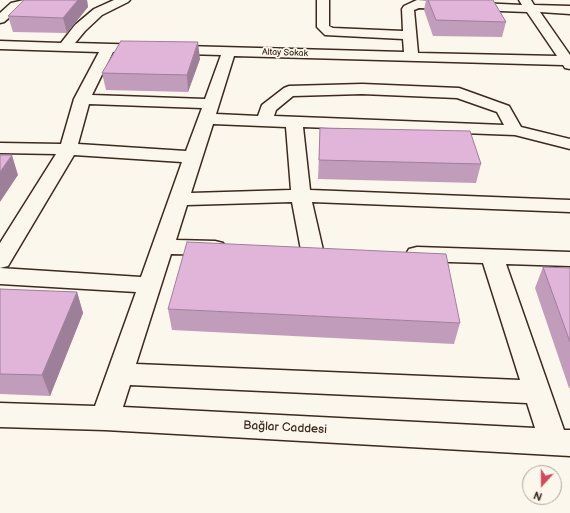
<!DOCTYPE html>
<meta charset="utf-8">
<style>
body{margin:0}
#map{position:relative;width:570px;height:513px;overflow:hidden;background:#fbf7ec;font-family:"Balsamiq Sans",sans-serif}
canvas{display:block}
.north{position:absolute;left:522px;top:465px;width:40px;height:40px;box-sizing:border-box;background:#fbf7ec;border:1px solid #aea59a;border-radius:50%;rotate:201deg;font-size:11px;font-weight:700;line-height:16px;text-align:center;color:#3b2a1e}
.north::after{content:'';display:block;margin:auto;width:14px;height:18px;background:#d1495b;clip-path:polygon(50% 0,100% 100%,50% 72%,0 100%)}
</style>
<div id="map">
<canvas width="570" height="513"></canvas>
<div class="north">N</div>
</div>
<script>
const ctx = document.querySelector('canvas').getContext('2d');
ctx.lineJoin = 'round';
const toPath = rows => new Path2D(rows.map(r => 'M' + r).join(''));
function stroke(path, color, width, dash) { ctx.strokeStyle = color; ctx.lineWidth = width; ctx.lineCap = dash ? 'butt' : 'round'; ctx.setLineDash(dash || []); ctx.stroke(path); }
function fillPath(path, color) { ctx.fillStyle = color; ctx.fill(path, 'evenodd'); }
function drawText(font, color, halo, rows, align = 'center') {
  ctx.font = font + ' "Balsamiq Sans",sans-serif'; ctx.lineWidth = 3.5; ctx.setLineDash([]); ctx.textBaseline = 'middle'; ctx.strokeStyle = halo; ctx.fillStyle = color; for (const [text, x, y, turn = 0] of rows) {
    ctx.save(); ctx.translate(x, y); ctx.rotate((+turn || 0) * Math.PI / 180); ctx.textAlign = isNaN(turn) ? turn : align; if (halo) ctx.strokeText(text, 0, 0); ctx.fillText(text, 0, 0); ctx.restore();
  }
}
const minor = toPath([
 [24,0,60,0,58,2,54,4,38,4,19,9,4,22,0,23,0,13,11,3,24,0],
 [114,0,130,0,128,2,102,15,85,31,75,43,404,52,403,39,325,35,317,27,317,0,329,0,329,26,333,28,403,31,402,9,404,6,417,0,522,5,519,0,531,0,534,5,570,6,570,14,540,12,570,55,570,69,565,68,563,65,234,56,216,114,258,116,262,105,284,88,289,86,362,84,459,88,509,106,521,127,570,139,570,149,515,135,303,127,310,190,570,200,570,212,312,202,323,250,320,255,312,257,304,255,301,250,292,202,187,205,176,240,215,241,223,243,226,248,223,253,215,255,171,254,136,364,520,380,483,263,417,261,409,259,406,254,409,249,417,247,570,252,570,266,506,264,564,430,570,430,570,456,105,430,0,427,0,403,95,406,136,292,0,284,0,243,56,154,0,153,0,143,61,144,74,99,99,52,0,49,0,41,61,43,75,25,94,9,114,0],
 [419,8,527,12,557,56,418,53,414,10,419,8],
 [113,52,221,55,205,99,92,95,113,52],
 [362,94,457,98,497,112,504,125,274,116,276,110,293,96,362,94],
 [89,104,202,108,186,151,78,144,89,104],
 [213,124,286,127,291,190,191,193,213,124],
 [74,155,182,162,141,277,0,268,8,266,74,155],
 [130,385,527,403,535,428,123,407,130,385]
]);
const wall = toPath([
 [24,0,87,0,88,7,67,33,13,32,8,16],
 [426,0,493,0,506,22,502,37,433,36,424,10],
 [200,59,188,92,106,90,102,73],
 [320,128,481,164,476,183,318,179],
 [543,267,570,268,570,388,569,388,535,288],
 [0,289,77,292,83,313,50,396,0,394],
 [168,309,460,323,454,344,172,330]
]);
const shadedWall = toPath([
 [78,0,87,0,88,7,67,33,63,18],
 [198,42,200,59,188,92,187,75],
 [12,155,18,175,0,202,0,172],
 [77,292,83,313,50,396,42,375]
]);
const building = toPath([
 [24,0,78,0,63,18,8,16,24,0],
 [428,0,493,0,506,22,436,20,428,0],
 [121,41,198,42,187,75,102,73,121,41],
 [320,128,470,131,481,164,319,160,320,128],
 [0,155,12,155,0,172,0,155],
 [187,242,446,254,460,323,168,309,187,242],
 [543,267,570,268,570,342,543,267],
 [0,289,77,292,42,375,0,374,0,289]
]);
const farStreetnames = [
 ["Altay Sokak",285,53,2]
];
const nearStreetnames = [
 ["Bağlar Caddesi",285,428,3]
];
stroke(minor, '#3b2a1e', 3);
fillPath(minor, '#fbf7ec');
fillPath(wall, '#c29cbb');
fillPath(shadedWall, '#9e7f99');
fillPath(building, '#e1b5da');
stroke(building, '#9e7f99', 1);
drawText('9px', '#3b2a1e', '#fbf7ec', farStreetnames);
drawText('12px', '#3b2a1e', '#fbf7ec', nearStreetnames);
</script>
